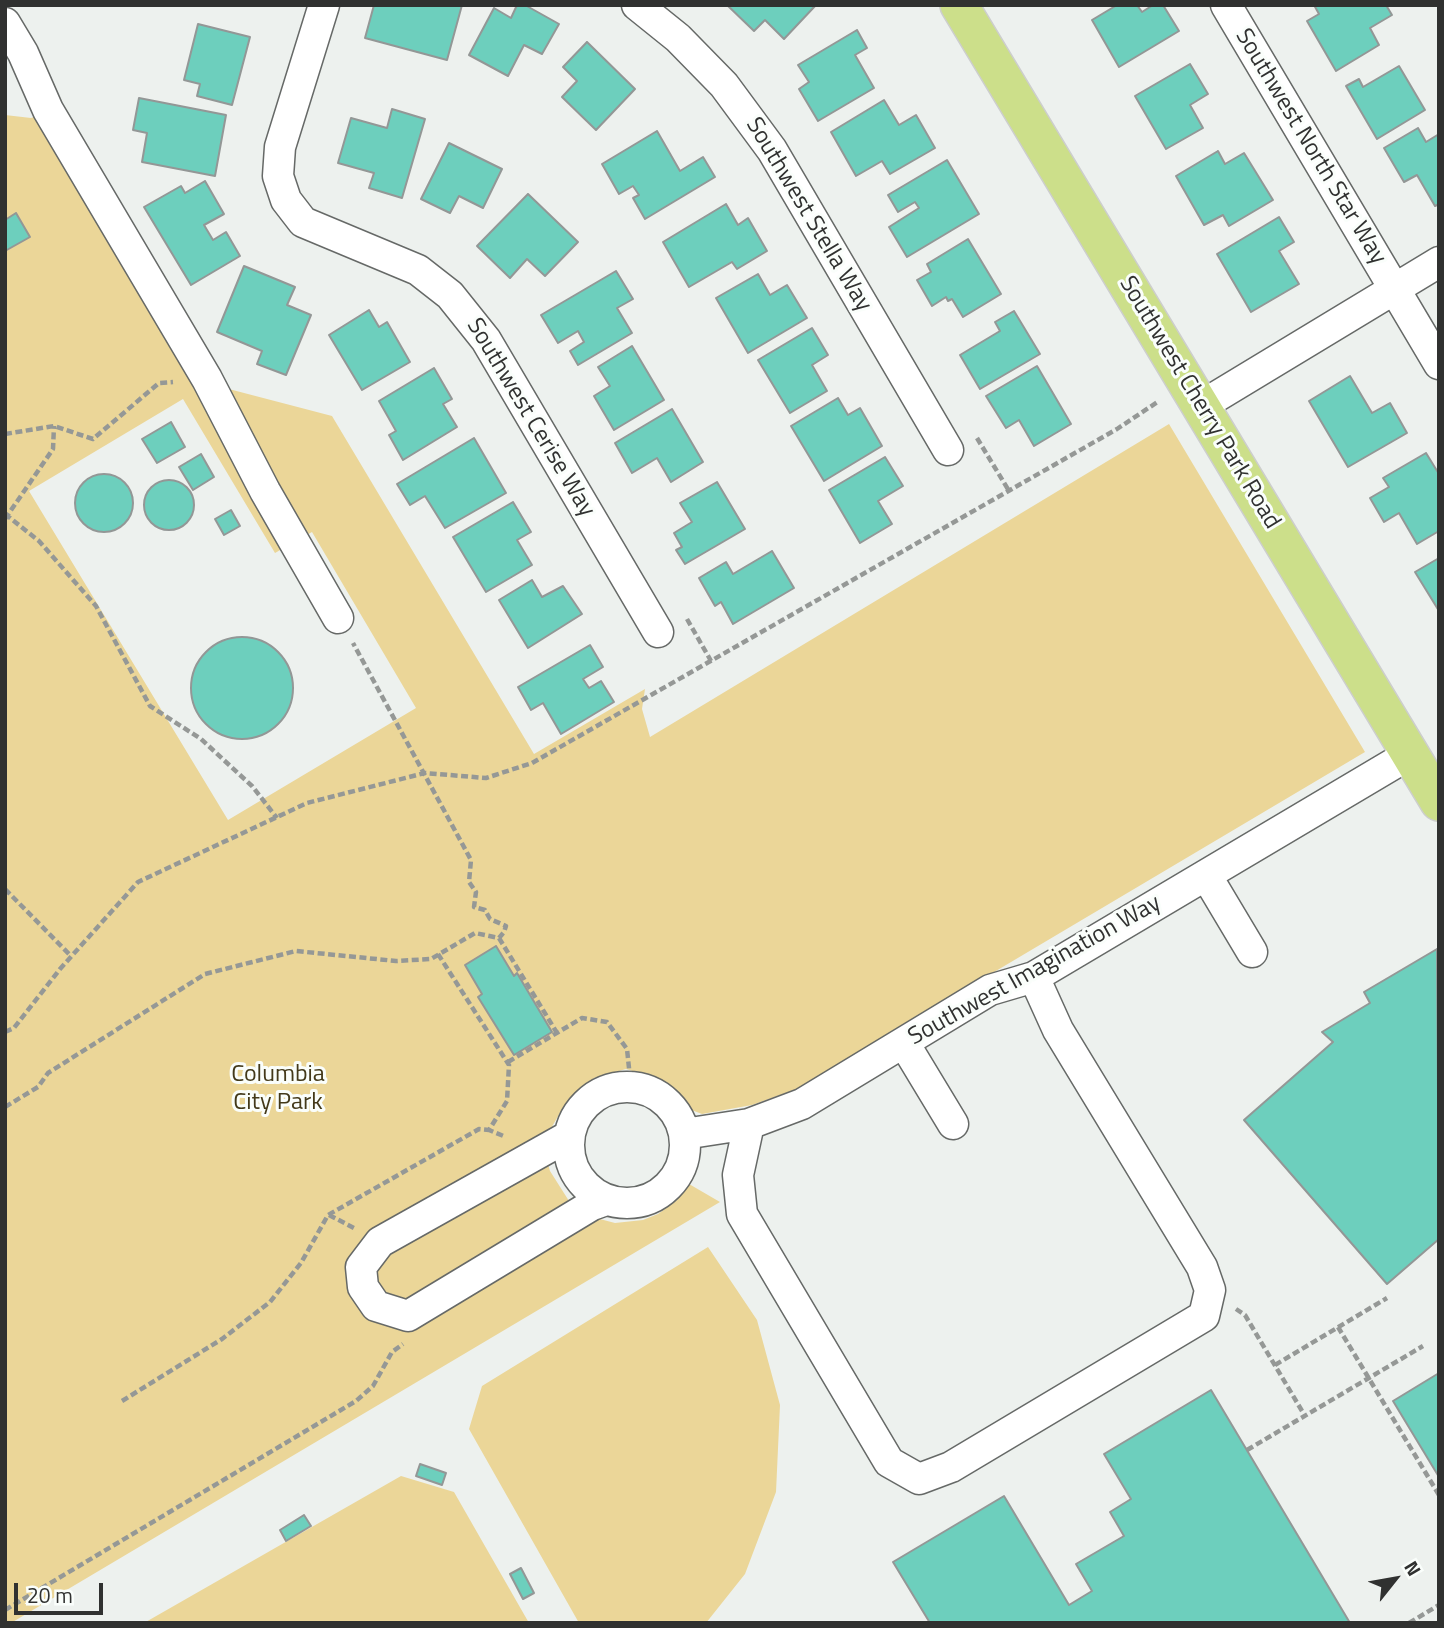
<!DOCTYPE html>
<style>
body{margin:0}
#map{position:relative;width:1444px;height:1628px;overflow:hidden;background:#edf1ee;font-family:"Titillium Web",sans-serif}
canvas{display:block}
.frame{position:absolute;inset:0;border:7px solid #303130;pointer-events:none}
.north{position:absolute;left:1360px;top:1544px;width:70px;height:70px;-webkit-text-stroke:5px #fafefb;paint-order:stroke;rotate:59deg;font-size:19px;font-weight:700;line-height:28px;text-align:center;color:#303130}
.north::after{content:'';display:block;margin:auto;width:24px;height:32px;background:#303130;clip-path:polygon(50% 0,100% 100%,50% 72%,0 100%)}
.scale{position:absolute;left:14px;top:1583px;width:89px;height:32px;box-sizing:border-box;border:4px solid #303130;border-top:0;padding-left:9px;font-size:21px;line-height:24px;white-space:nowrap;color:#303130;-webkit-text-stroke:5px #fafefb;paint-order:stroke}
</style>
<div id="map">
<canvas width="1444" height="1628"></canvas>
<div class="frame"></div>
<div class="north">N</div>
<div class="scale">20 m</div>
</div>
<script>
const ctx = document.querySelector('canvas').getContext('2d');
ctx.lineJoin = 'round';
function fillPath(path, color) { ctx.fillStyle = color; ctx.fill(path, 'evenodd'); }
const toPath = rows => new Path2D(rows.map(r => 'M' + r).join(''));
function stroke(path, color, width, dash) { ctx.strokeStyle = color; ctx.lineWidth = width; ctx.lineCap = dash ? 'butt' : 'round'; ctx.setLineDash(dash || []); ctx.stroke(path); }
function drawText(font, color, halo, rows, align = 'center') {
  ctx.font = font + ' "Titillium Web",sans-serif'; ctx.lineWidth = 6; ctx.setLineDash([]); ctx.textBaseline = 'middle'; ctx.strokeStyle = halo; ctx.fillStyle = color; for (const [text, x, y, turn = 0] of rows) {
    ctx.save(); ctx.translate(x, y); ctx.rotate((+turn || 0) * Math.PI / 180); ctx.textAlign = isNaN(turn) ? turn : align; if (halo) ctx.strokeText(text, 0, 0); ctx.fillText(text, 0, 0); ctx.restore();
  }
}
const green = toPath([
 [45,113,225,388,332,416,534,754,645,689,642,709,650,737,1169,424,1365,752,797,1089,752,1105,702,1114,689,1109,676,1093,657,1079,626,1069,594,1078,564,1106,546,1137,545,1154,550,1171,569,1201,596,1218,615,1223,643,1220,658,1214,677,1200,689,1184,720,1202,11,1623,5,1623,5,115,31,118],
 [183,399,275,553,312,532,416,708,228,820,29,491],
 [708,1247,757,1320,780,1405,776,1492,745,1574,706,1623,579,1623,469,1429,482,1386],
 [401,1476,454,1492,529,1623,144,1623]
]);
const building = toPath([
 [374,5,462,5,447,60,365,38,374,5],
 [517,5,525,5,559,24,542,54,524,45,508,76,469,55,494,8,511,18,517,5],
 [727,5,816,5,784,39,765,20,754,31,727,5],
 [1117,5,1137,5,1142,12,1153,5,1163,5,1179,31,1119,67,1092,20,1117,5],
 [1314,5,1386,5,1392,15,1370,28,1379,45,1336,71,1307,21,1319,14,1314,5],
 [198,24,250,37,232,105,197,96,200,84,184,80,198,24],
 [857,30,867,48,855,55,874,88,818,121,799,89,809,82,798,65,857,30],
 [587,42,635,89,596,130,562,97,577,81,563,67,587,42],
 [1190,64,1208,94,1190,105,1203,128,1166,149,1135,96,1190,64],
 [1399,66,1425,110,1377,139,1346,86,1359,79,1363,87,1399,66],
 [139,98,226,115,215,176,142,162,147,133,133,130,139,98],
 [884,100,899,125,916,115,935,148,890,174,882,161,856,176,831,132,884,100],
 [392,109,425,119,402,198,369,188,374,173,338,163,351,118,387,128,392,109],
 [1418,128,1426,142,1439,134,1439,204,1435,206,1417,175,1404,182,1384,148,1418,128],
 [657,131,680,171,703,157,715,177,645,219,633,198,639,195,633,186,619,194,602,164,657,131],
 [449,143,502,169,483,208,459,196,450,213,421,199,449,143],
 [1218,151,1225,164,1244,153,1273,200,1229,226,1223,215,1204,225,1176,176,1218,151],
 [947,160,979,214,907,257,889,227,919,208,915,202,898,212,888,195,947,160],
 [205,181,224,214,204,225,213,240,226,232,240,256,191,285,144,207,181,186,185,193,205,181],
 [528,194,578,242,545,276,527,259,510,278,477,246,528,194],
 [726,204,738,225,748,218,767,251,737,269,732,262,689,287,663,242,726,204],
 [16,213,30,237,5,251,5,220,16,213],
 [1279,217,1294,242,1279,251,1299,284,1251,312,1217,254,1279,217],
 [968,239,1001,294,963,317,952,299,948,301,946,297,932,306,917,280,931,272,927,264,968,239],
 [244,266,295,287,287,305,311,315,286,375,257,364,262,351,217,332,244,266],
 [616,271,633,299,617,308,632,333,578,365,570,351,584,342,578,331,558,343,541,315,616,271],
 [758,274,770,295,787,285,807,318,748,353,716,298,758,274],
 [369,310,379,327,387,322,410,362,362,390,329,335,369,310],
 [1014,311,1040,354,980,389,960,355,1000,331,995,322,1014,311],
 [812,328,828,355,812,365,827,391,790,413,758,360,812,328],
 [632,346,664,400,614,430,594,396,610,386,598,367,632,346],
 [1037,366,1071,424,1034,446,1019,420,1006,428,986,396,1037,366],
 [434,368,452,399,443,404,457,427,403,460,389,435,396,431,379,401,434,368],
 [1350,376,1372,413,1390,403,1407,433,1348,467,1309,401,1350,376],
 [838,398,848,415,860,408,882,446,824,481,791,426,838,398],
 [672,409,703,462,671,482,657,458,632,473,615,443,672,409],
 [171,422,185,447,157,463,142,439,171,422],
 [474,438,506,493,445,528,425,496,410,505,397,484,474,438],
 [1426,453,1439,474,1439,531,1417,544,1399,513,1384,522,1370,498,1389,487,1383,478,1426,453],
 [201,454,214,477,193,490,179,467,201,454],
 [885,457,903,486,878,501,892,524,860,543,829,490,885,457],
 '75 503a29 29 0 1 1 58 0a29 29 0 1 1-58 0Z',
 '144 505a25 25 0 1 1 50 0a25 25 0 1 1-50 0Z',
 [717,482,745,529,685,564,676,550,682,547,674,533,692,522,680,503,717,482],
 [513,502,531,532,517,540,532,565,486,592,453,537,513,502],
 [231,510,240,526,224,535,215,519,231,510],
 [772,551,794,588,733,624,721,602,715,606,699,578,726,562,733,574,772,551],
 [1439,558,1439,611,1415,572,1439,558],
 [532,580,542,597,563,586,582,614,528,648,499,600,532,580],
 '191 688a51 51 0 1 1 102 0a51 51 0 1 1-102 0Z',
 [590,645,603,667,583,679,589,688,601,681,614,702,561,734,543,703,531,710,518,687,590,645],
 [496,946,514,976,517,973,552,1032,514,1055,478,997,482,994,465,965,496,946],
 [1437,949,1439,1239,1387,1284,1244,1120,1333,1042,1322,1032,1370,1003,1364,992,1437,949],
 [1439,1373,1439,1477,1393,1401,1439,1373],
 [1211,1390,1350,1623,930,1623,893,1562,1004,1496,1069,1605,1092,1591,1076,1564,1124,1536,1110,1512,1131,1499,1104,1454,1211,1390],
 [420,1464,446,1473,442,1485,416,1476,420,1464],
 [304,1515,311,1526,286,1541,280,1530,304,1515],
 [521,1568,534,1593,523,1599,510,1574,521,1568]
]);
const path = toPath([
 [5,434,54,426,93,439,159,383,173,382],
 [977,438,1009,491],
 [5,514,39,541,96,606,150,706,201,739,252,786,277,818],
 [5,519,53,449,54,426],
 [687,619,711,661],
 [5,889,71,956],
 [499,938,557,1033],
 [438,954,509,1065,507,1101,489,1130,506,1137],
 [5,1032,14,1028,60,969,138,882,307,803,425,773,486,778,532,763,1117,429,1159,401],
 [508,1062,582,1018,607,1022,627,1049,631,1087],
 [5,1107,38,1087,48,1073,205,974,296,951,396,961,431,959,475,933,499,938,504,932,506,926,490,919,485,910,474,907,476,892,469,882,471,860,353,643],
 [329,1215,356,1229],
 [1236,1309,1245,1315,1305,1416],
 [1338,1327,1439,1495],
 [1275,1365,1387,1298],
 [122,1401,222,1339,270,1302,301,1263,328,1215,479,1129,489,1130],
 [1247,1450,1423,1346],
 [5,1610,356,1401,373,1386,392,1352,403,1344],
 [1409,1623,1439,1605]
]);
const minor = toPath([
 [324,5,280,147,278,176,286,200,303,222,418,270,450,295,486,340,658,632],
 [637,5,678,38,724,85,772,150,948,450],
 [1226,5,1439,364],
 [5,23,23,53,48,110,207,379,265,491,338,618],
 [1201,406,1439,262],
 [1206,875,1252,952],
 [904,1043,953,1124],
 '569 1145a58 58 0 1 1 116 0a58 58 0 1 1-116 0Z',
 [749,1124,738,1175,742,1214,889,1462,919,1479,951,1467,1204,1316,1210,1290,1202,1267,1058,1030,1034,977],
 [684,1134,749,1124,802,1104,990,990,1034,977,1410,754],
 [569,1136,380,1242,361,1267,363,1287,376,1306,408,1316,592,1205,606,1200]
]);
const major = toPath([
 [959,5,1439,802]
]);
const streetNames = [
 ["Southwest North Star Way",1310,147,59],
 ["Southwest Stella Way",808,215,59],
 ["Southwest Cherry Park Road",1199,403,59],
 ["Southwest Cerise Way",530,418,59],
 ["Southwest Imagination Way",1035,971,-29]
];
const parkNames = [
 ["Columbia",278,1075],
 ["City Park",278,1103]
];
fillPath(green, '#ebd698');
fillPath(building, '#6dcfbd');
stroke(building, '#939796', 2);
stroke(minor, '#666967', 33);
stroke(major, '#cdcecd', 40);
stroke(path, '#959896', 4.5, [7, 3.5]);
stroke(minor, '#fff', 30);
stroke(major, '#ccdf8a', 37);
drawText('24px', '#303130', '#fafefb', streetNames);
drawText('24px', '#433919', '#fafefb', parkNames);
</script>
